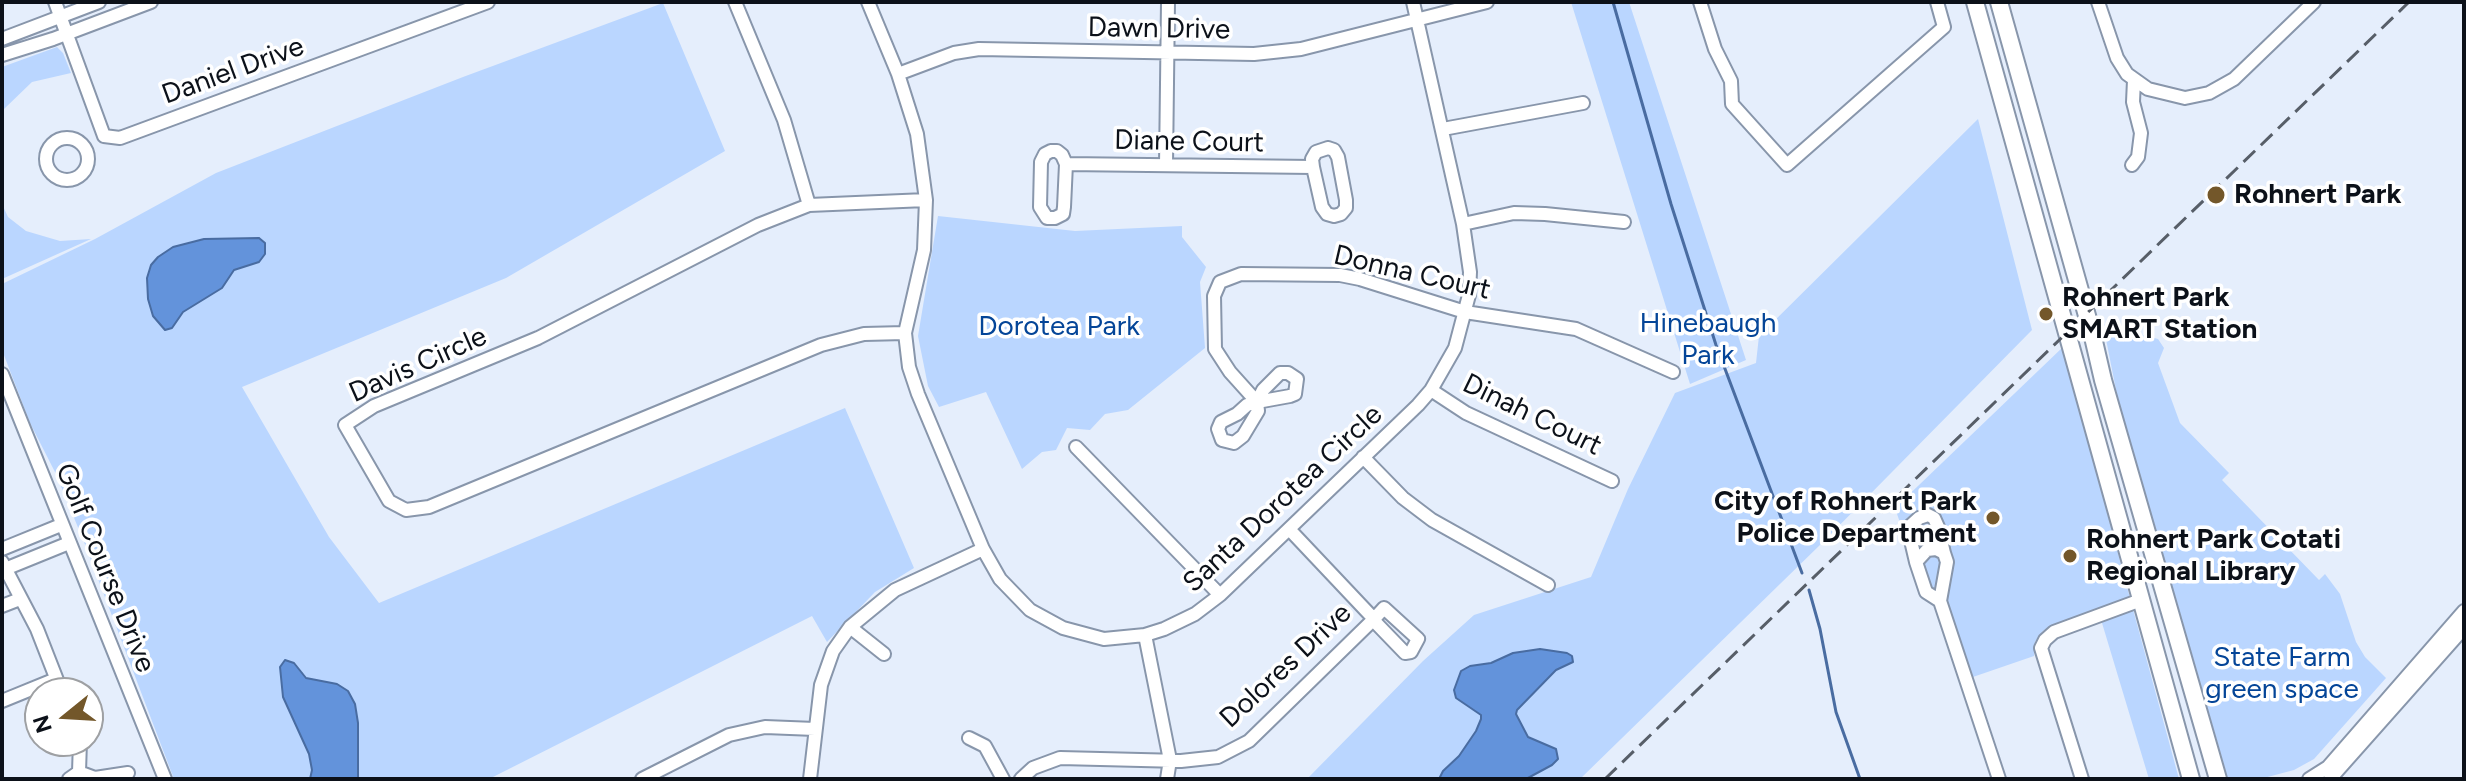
<!DOCTYPE html>
<style>
body{margin:0}
#map{position:relative;width:2466px;height:781px;overflow:hidden;background:#e5eefc;font-family:Figtree,sans-serif}
canvas{display:block}
.frame{position:absolute;inset:0;border:4px solid #0c1119;pointer-events:none}
.north{position:absolute;left:24px;top:677px;width:80px;height:80px;box-sizing:border-box;background:#fff;border:2px solid #9ea0a3;border-radius:50%;rotate:252deg;font-size:22px;font-weight:700;line-height:32px;text-align:center;color:#0c1119}
.north::after{content:'';display:block;margin:auto;width:28px;height:36px;background:#73572a;clip-path:polygon(50% 0,100% 100%,50% 72%,0 100%)}
</style>
<div id="map">
<canvas width="2466" height="781"></canvas>
<div class="frame"></div>
<div class="north">N</div>
</div>
<script>
const ctx = document.querySelector('canvas').getContext('2d');
ctx.lineJoin = 'round';
function fillPath(path, color) { ctx.fillStyle = color; ctx.fill(path, 'evenodd'); }
const toPath = rows => new Path2D(rows.map(r => 'M' + r).join(''));
function stroke(path, color, width, dash) { ctx.strokeStyle = color; ctx.lineWidth = width; ctx.lineCap = dash ? 'butt' : 'round'; ctx.setLineDash(dash || []); ctx.stroke(path); }
function drawText(font, color, halo, rows, align = 'center') {
  ctx.font = font + ' Figtree,sans-serif'; ctx.lineWidth = 7; ctx.setLineDash([]); ctx.textBaseline = 'middle'; ctx.strokeStyle = halo; ctx.fillStyle = color; for (const [text, x, y, turn = 0] of rows) {
    ctx.save(); ctx.translate(x, y); ctx.rotate((+turn || 0) * Math.PI / 180); ctx.textAlign = isNaN(turn) ? turn : align; if (halo) ctx.strokeText(text, 0, 0); ctx.fillText(text, 0, 0); ctx.restore();
  }
}
const green = toPath([
 [1571,2,1629,2,1746,360,1690,384],
 [663,3,725,151,506,278,242,387,329,537,379,603,845,408,914,568,875,592,827,642,812,616,489,779,174,779,84,542,56,474,30,423,2,350,2,284,95,239,216,173,463,77],
 [57,47,63,53,71,73,32,82,4,109,2,114,2,67],
 [1978,119,2032,330,1821,544,1580,779,1307,779,1423,661,1474,615,1591,577,1628,489,1675,393,1756,363,1759,336],
 [2,204,8,217,26,231,60,241,91,239,2,279],
 [938,216,1075,231,1182,226,1182,237,1206,267,1200,282,1205,348,1128,410,1105,414,1090,430,1067,428,1056,450,1042,452,1022,469,986,392,939,407,928,386,918,336],
 [2103,324,2158,339,2164,348,2158,363,2180,423,2229,473,2222,480,2319,580,2325,574,2340,594,2356,642,2365,657,2386,678,2314,759,2294,770,2260,779,2228,779,2117,395],
 [2063,347,2131,602,2179,779,2149,779,2099,613,2043,631,2035,642,2034,656,1970,678,1945,598,1925,596,1895,508]
]);
const water = toPath([
 [259,238,265,243,265,254,259,262,234,270,222,288,183,312,172,328,165,330,153,316,148,299,147,278,151,265,158,257,173,247,204,239,259,238],
 [1540,649,1567,653,1572,656,1573,662,1556,670,1517,710,1516,714,1528,737,1556,749,1558,759,1552,765,1526,779,1439,779,1443,771,1459,756,1476,731,1481,719,1481,715,1456,698,1454,690,1461,671,1470,666,1491,663,1513,653,1540,649],
 [285,660,294,663,306,678,337,684,348,691,355,704,358,723,358,779,310,779,312,770,309,754,283,697,280,667,285,660]
]);
const stream = toPath([
 [1613,2,1671,204,1716,345,1802,573],
 [1809,590,1820,629,1836,712,1860,779]
]);
const minor = toPath([
 [55,2,104,136],
 [735,2,784,120,809,205],
 [868,2,898,74,917,134,926,200,924,250,905,333,909,367,918,394,983,549,1000,579,1030,610,1063,628,1104,639,1145,635,1164,629,1195,614,1220,595,1418,405,1431,390,1455,348,1469,295,1470,272,1463,224,1413,2],
 [1700,2,1715,49,1731,81,1732,104,1787,165,1944,27,1937,2],
 [2098,2,2117,58,2127,74,2148,89,2185,98,2209,93,2234,79,2314,2],
 [2,39,99,2],
 [2,55,53,39,151,2],
 [898,74,954,53,979,49,1254,54,1301,49,1487,2],
 [1443,129,1583,103],
 [104,136,120,138,488,2],
 '46 159a21 21 0 1 1 42 0a21 21 0 1 1-42 0Z',
 [1328,148,1334,150,1338,157,1346,200,1346,208,1341,214,1334,216,1327,214,1322,207,1313,167,1312,159,1316,152,1328,148],
 [1051,151,1057,151,1062,155,1066,164,1064,207,1063,214,1055,218,1047,218,1040,207,1041,162,1045,154,1051,151],
 [1066,164,1313,167],
 [1166,165,1168,2],
 [2132,165,2138,157,2141,133,2133,102,2134,80],
 [1463,224,1514,213,1545,214,1624,222],
 [905,333,864,334,821,345,429,507,406,510,389,501,345,425,374,406,538,338,758,225,809,205,926,200],
 [2,374,165,779],
 [1431,390,1466,413,1612,481],
 [1257,402,1230,372,1215,349,1214,296,1220,282,1241,274,1340,275,1360,279,1465,312,1576,329,1673,372],
 [1257,402,1258,411,1243,436,1234,443,1222,440,1218,429,1221,422,1237,414,1247,405,1257,402,1290,396,1295,394,1297,379,1288,373,1280,373,1263,390,1257,402],
 [1076,447,1220,595],
 [1363,457,1403,498,1432,520,1548,585],
 [2,549,61,525],
 [2,562,37,629,62,693],
 [1916,562,1908,528,1919,518,1928,515,1934,518,1938,527,1944,553],
 [5,569,69,543],
 [1940,601,1926,592,1916,562,1927,550,1936,549,1944,553,1947,562,1940,601,1999,779],
 [2,606,20,599],
 [1384,608,1418,639,1411,652,1405,653,1377,624,1374,619,1384,608],
 [850,627,884,654],
 [1145,635,1170,760,1167,779],
 [2,701,56,679],
 [969,738,985,746,1003,779],
 [79,772,95,778,128,773],
 [69,779,79,772,80,741],
 [642,779,729,735,765,727,815,729],
 [810,779,821,685,833,651,850,627,895,590,983,549],
 [1021,779,1033,768,1060,758,1181,761,1218,757,1249,741,1374,619,1289,529],
 [2082,779,2041,648,2045,640,2054,632,2141,600],
 [2309,779,2328,767,2464,611],
 [2330,779,2464,628]
]);
const major = toPath([
 [1975,2,2191,779],
 [1999,2,2093,337,2103,380,2218,779]
]);
const rail = toPath([
 [1605,779,2409,2]
]);
const markers = [
 [2216,195,10,"#73572a"],
 [2046,314,8,"#73572a"],
 [1993,518,8,"#73572a"],
 [2070,556,8,"#73572a"]
];
const streetNames = [
 ["Dawn Drive",1159,29,1],
 ["Daniel Drive",233,71,-20],
 ["Diane Court",1189,142,1],
 ["Donna Court",1412,273,13],
 ["Davis Circle",418,365,-24],
 ["Dinah Court",1532,415,26],
 ["Santa Dorotea Circle",1283,499,-43],
 ["Golf Course Drive",105,568,68],
 ["Dolores Drive",1286,666,-43]
];
const poiNames = [
 ["Rohnert Park",2234,195],
 ["Rohnert Park",2062,298],
 ["SMART Station",2062,330],
 ["City of Rohnert Park",1977,502,"right"],
 ["Police Department",1977,534,"right"],
 ["Rohnert Park Cotati",2086,540],
 ["Regional Library",2086,572]
];
const parkNames = [
 ["Hinebaugh",1708,324],
 ["Park",1708,356],
 ["Dorotea Park",1059,327],
 ["State Farm",2282,658],
 ["green space",2282,690]
];
fillPath(green, '#bad6ff');
fillPath(water, '#6393db');
stroke(water, '#496ca1', 2);
stroke(stream, '#496ca1', 3);
stroke(minor, '#8896ab', 16);
stroke(major, '#8896ab', 20);
stroke(minor, '#fff', 12);
stroke(major, '#fff', 16);
stroke(rail, '#575e68', 3, [16, 8]);
for (const [x, y, r, color] of markers) { const dot = new Path2D(); dot.arc(x, y, r, 0, 2 * Math.PI); ctx.fillStyle = color; ctx.fill(dot); stroke(dot, '#fff', 3); }
drawText('28px', '#0c1119', '#fff', streetNames);
drawText('bold 28px', '#0c1119', '#fff', poiNames, 'left');
drawText('28px', '#044598', '#fff', parkNames);
</script>
